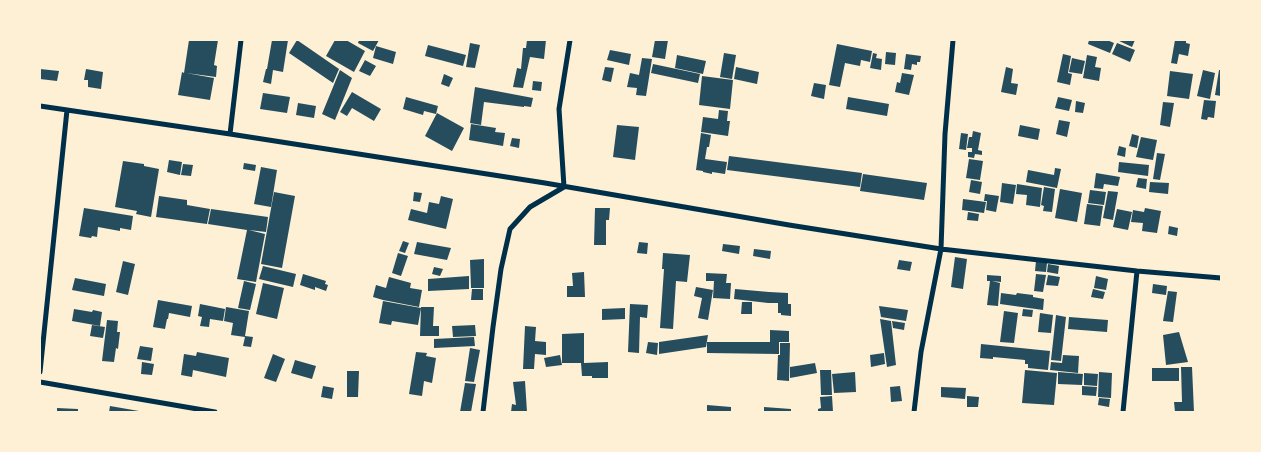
<!DOCTYPE html>
<style>
body{margin:0}
#map{position:relative;width:1261px;height:452px;overflow:hidden;background:#fdf0d5;font-family:"Alegreya Sans",sans-serif}
canvas{display:block}
.frame{position:absolute;inset:0;border:41px solid #fdf0d5;pointer-events:none}
</style>
<div id="map">
<canvas width="1261" height="452"></canvas>
<div class="frame"></div>
</div>
<script>
const ctx = document.querySelector('canvas').getContext('2d');
ctx.lineJoin = 'round';
function fillPath(path, color) { ctx.fillStyle = color; ctx.fill(path, 'evenodd'); }
const toPath = rows => new Path2D(rows.map(r => 'M' + r).join(''));
function stroke(path, color, width, dash) { ctx.strokeStyle = color; ctx.lineWidth = width; ctx.lineCap = dash ? 'butt' : 'round'; ctx.setLineDash(dash || []); ctx.stroke(path); }
const building = toPath([
 [189,40,218,40,214,65,217,66,216,77,186,73,214,78,210,100,178,95,182,72,184,73],
 [272,40,288,40,283,72,273,70,271,84,263,82,266,69,267,69],
 [297,40,339,69,333,83,289,53],
 [335,40,346,40,365,51,354,72,326,56],
 [359,40,379,40,373,51,358,43],
 [527,40,546,40,544,59,530,57,523,88,513,87,517,68,521,69,523,48,526,48],
 [655,40,668,40,665,59,652,57],
 [1089,40,1107,40,1114,43,1110,53,1088,44],
 [1117,40,1135,40,1132,47],
 [1175,40,1186,40,1186,43,1190,44,1188,56,1179,54,1177,64,1171,63],
 [470,43,480,45,475,68,466,67],
 [1117,43,1135,50,1130,62,1112,54],
 [837,44,872,51,870,62,861,60,860,66,845,63,840,87,829,85],
 [428,45,466,55,463,66,425,56],
 [376,46,396,52,393,64,373,58],
 [610,50,631,54,629,65,607,60],
 [886,52,896,53,895,65,885,64],
 [724,53,736,55,732,79,720,77],
 [873,53,877,54,876,58,882,59,881,70,870,68],
 [906,54,921,56,920,62,917,62,917,65,912,64,911,70,904,69],
 [1063,54,1071,56,1068,73,1072,74,1070,85,1057,82],
 [677,55,706,61,703,74,675,68],
 [1087,55,1097,57,1095,67,1101,68,1099,81,1083,78],
 [642,58,652,59,646,96,636,95,637,88,627,87,630,73,639,75],
 [1072,58,1085,61,1082,74,1069,72],
 [365,60,376,66,370,76,359,71],
 [653,64,700,74,698,83,651,73],
 [605,67,614,68,611,82,602,80],
 [736,67,759,72,757,84,734,79],
 [1006,67,1013,69,1011,83,1018,84,1016,95,1001,92],
 [40,69,59,71,57,81,40,79],
 [86,69,103,72,101,89,88,87,88,80,84,80],
 [340,70,352,78,335,120,322,114],
 [1203,70,1215,73,1210,99,1197,96],
 [1219,70,1221,70,1221,96,1215,95],
 [1170,71,1193,74,1189,99,1167,96],
 [902,73,914,75,909,95,895,92,897,82,900,83],
 [444,74,453,78,449,87,441,84],
 [702,76,733,80,730,109,699,105],
 [533,81,542,82,541,91,532,90],
 [814,83,826,85,824,99,811,96],
 [475,87,533,98,531,107,524,106,524,107,484,102,481,125,470,123],
 [352,92,381,109,374,121,352,108,347,116,340,112],
 [263,93,290,97,287,113,260,109],
 [406,97,438,106,436,114,424,111,423,115,403,109],
 [848,97,889,104,887,116,846,109],
 [1058,97,1072,100,1069,111,1055,108],
 [1204,100,1216,101,1214,118,1208,117,1207,120,1201,119],
 [1076,101,1085,103,1083,113,1075,112],
 [1163,102,1174,103,1170,127,1160,125],
 [298,103,316,106,314,118,296,115],
 [719,110,728,111,727,121,730,121,728,136,701,132,703,117,718,119],
 [437,113,464,128,452,151,425,136],
 [1059,120,1070,122,1067,137,1056,134],
 [471,124,496,128,495,132,505,133,503,146,469,140],
 [617,125,639,127,635,160,613,157],
 [1020,125,1040,129,1038,140,1018,136],
 [973,131,981,133,978,150,982,151,982,155,975,154,974,158,968,157,968,152,972,152,972,148,967,148,969,137,972,137],
 [701,133,711,135,709,147,707,147,705,159,727,162,725,174,712,172,712,174,703,172,703,171,696,170],
 [961,133,968,134,966,150,959,149],
 [1132,134,1139,136,1137,148,1129,146],
 [1141,137,1157,140,1153,160,1136,157],
 [512,138,520,139,519,148,510,146],
 [1119,146,1126,148,1125,157,1117,155],
 [1157,153,1165,154,1160,180,1153,179],
 [729,156,862,173,860,187,727,170],
 [969,159,983,161,980,180,966,178],
 [169,160,182,162,180,175,167,172],
 [123,161,144,164,144,166,159,169,151,217,136,214,137,211,115,207],
 [1119,162,1149,165,1148,176,1118,172],
 [244,163,256,165,255,171,243,169],
 [183,164,193,165,191,176,181,175],
 [261,167,277,170,271,207,254,204],
 [1055,168,1061,169,1057,188,1026,182,1028,170,1054,175],
 [1096,173,1120,177,1118,186,1104,184,1103,189,1094,188],
 [863,174,927,183,924,200,860,191],
 [1138,178,1147,179,1146,189,1136,187],
 [971,180,982,182,980,194,969,192],
 [1150,182,1169,183,1168,194,1149,192],
 [1002,183,1016,185,1013,204,1000,202],
 [1017,184,1042,188,1040,207,1026,205,1027,195,1016,194],
 [1044,187,1055,189,1052,212,1043,211,1044,206,1041,205],
 [1060,189,1082,193,1077,222,1055,218],
 [1090,190,1106,192,1104,205,1088,203],
 [1108,191,1118,192,1113,220,1103,218],
 [274,192,295,196,282,268,261,264],
 [414,192,422,193,420,202,413,201],
 [985,194,999,196,996,212,986,210,987,201,984,201],
 [159,196,187,200,187,205,210,209,207,224,156,217],
 [441,196,453,199,446,229,408,220,411,209,427,213,429,202,439,204],
 [963,199,986,202,984,213,962,210],
 [1087,204,1103,206,1100,226,1084,224],
 [84,208,133,216,131,230,120,228,120,231,98,227,97,237,92,236,91,238,79,236],
 [595,208,610,208,609,220,606,220,606,245,594,245],
 [1145,208,1161,211,1157,233,1142,231,1143,223,1131,222,1133,210,1144,212],
 [211,209,268,217,266,232,249,230,265,234,256,282,237,279,247,230,208,224],
 [1117,209,1132,212,1128,230,1113,227],
 [968,212,979,214,978,221,967,220],
 [1169,226,1178,228,1177,236,1168,234],
 [403,241,409,243,405,253,399,251],
 [417,242,451,248,447,260,414,254],
 [639,242,648,243,647,254,637,253],
 [723,244,740,246,739,254,722,251],
 [754,249,771,251,770,259,753,256],
 [398,253,408,256,401,276,392,273],
 [663,253,690,255,687,282,676,281,673,329,660,328,664,269,662,269],
 [955,257,967,259,963,289,951,287],
 [484,259,484,288,471,288,470,260],
 [899,260,912,262,910,271,897,269],
 [123,261,135,264,128,295,116,292],
 [1036,261,1047,263,1046,272,1035,271],
 [1048,264,1059,266,1058,274,1047,272],
 [263,266,296,274,293,287,259,279],
 [434,267,443,269,440,276,432,274],
 [584,272,585,297,567,297,567,286,573,286,572,273],
 [706,273,727,274,726,283,731,283,730,299,713,298,714,281,706,281],
 [303,274,326,281,325,284,328,285,326,291,315,287,315,290,300,285],
 [1036,274,1046,275,1043,292,1034,291],
 [987,275,1001,276,1001,282,992,281,1000,283,998,306,987,305,990,281,987,281],
 [1048,275,1060,277,1058,286,1046,285],
 [469,276,469,289,428,291,428,279],
 [1096,276,1108,279,1106,290,1094,288],
 [389,277,411,283,410,288,422,290,419,307,383,300,373,297,376,285,386,288],
 [75,278,106,284,104,296,72,290],
 [244,281,256,284,250,310,238,308],
 [263,283,284,288,277,319,256,314],
 [1153,284,1167,286,1166,295,1152,293],
 [696,287,713,290,708,320,698,318,702,298,694,296],
 [472,289,483,289,483,300,471,300],
 [735,289,769,292,788,293,788,304,791,304,791,316,781,315,781,313,778,313,778,303,768,303,734,299],
 [1093,289,1105,292,1103,299,1091,297],
 [1168,291,1177,292,1173,322,1163,321],
 [1001,293,1016,295,1017,293,1033,295,1033,297,1044,299,1043,310,1000,304],
 [158,300,192,306,190,317,169,313,168,319,167,319,165,329,153,327],
 [383,301,421,308,418,325,392,321,391,325,379,323],
 [742,302,752,302,752,314,741,314],
 [200,304,225,309,223,321,210,319,209,327,200,326,202,317,198,316],
 [630,304,648,305,647,318,640,317,639,353,628,352],
 [879,306,908,310,906,321,881,317],
 [226,307,249,311,245,336,253,337,251,347,243,346,245,337,231,335,233,323,224,321],
 [421,307,434,307,433,326,439,326,439,336,420,336],
 [625,308,625,319,602,320,602,309],
 [74,309,92,312,93,310,102,312,100,326,72,321],
 [1023,309,1033,310,1032,317,1022,316],
 [1004,311,1018,313,1014,343,1000,342],
 [1040,313,1053,315,1051,333,1038,332],
 [1056,315,1066,317,1061,361,1051,360],
 [1069,317,1108,320,1107,332,1068,329],
 [880,319,891,321,896,365,887,367],
 [107,320,118,321,117,332,120,332,118,349,116,348,114,362,102,361],
 [892,321,905,323,904,330,893,328],
 [92,325,105,327,103,338,90,336],
 [475,325,476,336,453,337,452,326],
 [525,326,536,327,535,341,546,342,546,355,535,354,534,369,523,369],
 [770,330,789,331,789,342,779,342,779,354,707,353,707,342,770,342],
 [1179,332,1188,362,1166,365,1163,335],
 [584,333,584,363,608,362,608,378,592,378,592,376,582,376,581,363,562,363,562,334],
 [708,335,706,347,659,354,659,342],
 [474,337,475,346,434,348,434,339],
 [648,342,658,343,657,355,646,353],
 [780,343,790,343,789,381,777,380,778,355,780,355],
 [981,344,1050,351,1048,370,1028,368,1028,364,1025,364,1025,360,993,357,993,359,980,358],
 [140,346,153,348,151,361,137,359],
 [470,348,480,350,474,382,465,381],
 [197,352,229,358,226,377,193,370,192,377,181,375,184,354,196,356],
 [416,352,427,353,426,356,436,358,432,383,424,381,422,396,409,394],
 [884,353,885,364,871,367,870,355],
 [273,354,285,359,276,382,264,378],
 [560,355,562,365,546,367,544,358],
 [1063,355,1079,356,1078,373,1050,370,1051,362,1062,363],
 [295,360,316,366,312,379,291,373],
 [142,362,154,364,152,375,141,374],
 [815,363,817,373,790,378,790,367],
 [1181,367,1192,367,1194,412,1175,412,1174,402,1182,402],
 [1152,368,1179,368,1179,381,1152,381],
 [820,370,831,370,832,395,821,395],
 [1025,370,1057,373,1054,405,1022,403],
 [347,371,359,371,358,397,347,397],
 [855,372,856,392,834,393,832,374],
 [1058,372,1083,374,1082,385,1058,384],
 [1099,372,1112,373,1111,398,1098,397],
 [1084,373,1098,374,1097,386,1084,385],
 [525,381,527,412,511,412,512,404,516,405,513,382],
 [465,383,476,384,471,412,460,412],
 [323,386,334,388,332,399,321,397],
 [900,386,902,401,891,402,890,387],
 [1082,386,1097,387,1096,396,1082,395],
 [941,387,966,388,965,399,941,397],
 [832,396,833,412,818,412,818,409,821,408,820,397],
 [967,396,979,397,978,407,967,407],
 [1099,398,1110,399,1109,407,1098,405],
 [707,405,731,407,731,412,707,412],
 [110,406,139,411,139,412,109,412],
 [764,407,791,409,791,412,764,412],
 [57,408,78,409,78,412,57,412]
]);
const minor = toPath([
 [40,106,230,134,241,40],
 [230,134,545,183,789,225,941,249,1137,271,1221,278],
 [40,372,67,110],
 [40,382,215,412],
 [483,412,493,327,501,269,510,229,530,207,564,187,559,109,570,40],
 [914,412,921,352,941,249,945,134,953,40],
 [1123,412,1137,271]
]);
fillPath(building, '#264d5e');
stroke(minor, '#003049', 5);
</script>
